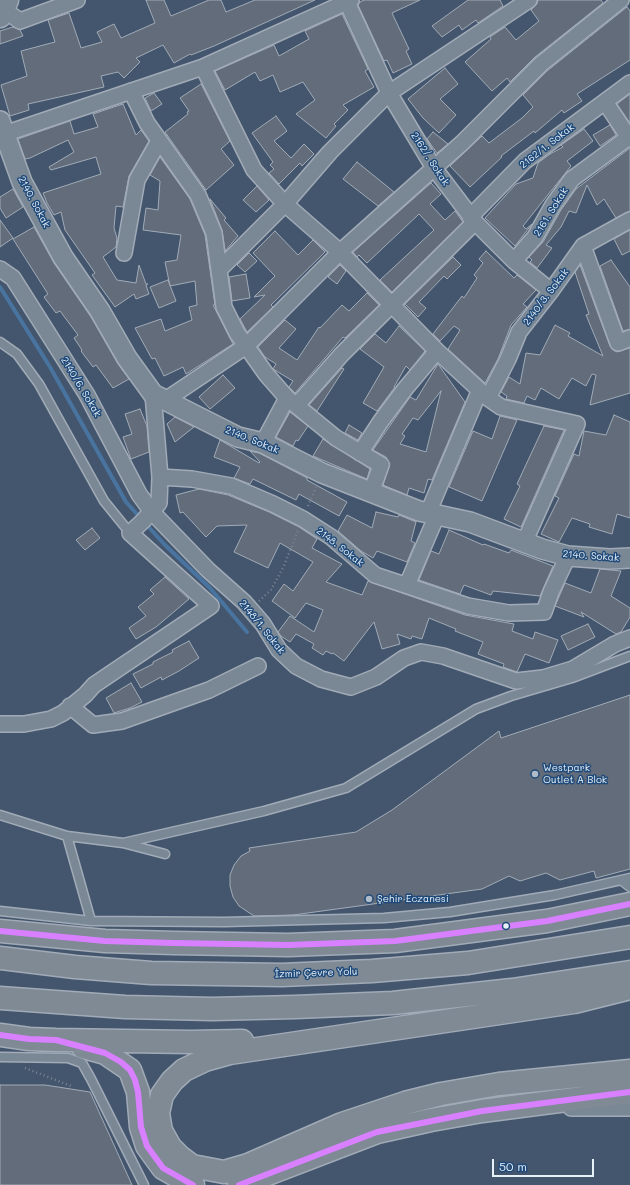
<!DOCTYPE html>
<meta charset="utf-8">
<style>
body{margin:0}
#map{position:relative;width:630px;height:1185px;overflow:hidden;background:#44566d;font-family:Mali,sans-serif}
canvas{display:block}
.scale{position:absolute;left:492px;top:1159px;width:102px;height:18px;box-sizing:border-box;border:2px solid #e8f1f8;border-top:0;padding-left:5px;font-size:12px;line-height:14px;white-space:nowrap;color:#e8f1f8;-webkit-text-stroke:3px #1f4a7a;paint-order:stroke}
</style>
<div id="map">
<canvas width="630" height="1185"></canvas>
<div class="scale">50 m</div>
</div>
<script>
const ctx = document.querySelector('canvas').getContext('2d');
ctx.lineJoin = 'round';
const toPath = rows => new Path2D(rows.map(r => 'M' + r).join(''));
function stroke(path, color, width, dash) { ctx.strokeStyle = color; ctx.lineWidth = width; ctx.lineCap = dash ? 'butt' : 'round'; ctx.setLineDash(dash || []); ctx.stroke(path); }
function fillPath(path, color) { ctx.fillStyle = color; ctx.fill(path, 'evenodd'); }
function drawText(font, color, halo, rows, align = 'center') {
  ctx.font = font + ' Mali,sans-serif'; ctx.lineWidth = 3; ctx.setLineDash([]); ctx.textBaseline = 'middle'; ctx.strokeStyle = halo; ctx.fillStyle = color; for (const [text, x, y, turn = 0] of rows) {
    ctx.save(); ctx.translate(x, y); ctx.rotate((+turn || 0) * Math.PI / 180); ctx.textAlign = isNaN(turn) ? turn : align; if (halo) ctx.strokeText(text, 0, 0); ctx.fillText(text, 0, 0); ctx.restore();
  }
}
const stream = toPath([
 [0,287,50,367,126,502,164,544,210,588,247,632]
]);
const building = toPath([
 [146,0,164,0,171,16,209,0,221,0,226,12,255,0,315,0,214,46,191,55,190,54,174,63,163,45,136,58,140,62,124,78,118,72,101,76,104,87,28,104,29,110,10,116,1,85,27,76,21,51,55,42,48,20,69,13,81,48,102,42,97,32,114,24,121,38,155,23,146,0],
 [364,0,420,0,392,13,409,49,406,51,412,64,393,73,387,60,384,61,358,5,360,2,364,0],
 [468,0,500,0,503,6,478,23,476,20,462,30,459,25,442,37,432,26,468,0],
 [538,0,601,0,603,3,535,57,510,82,507,78,492,91,465,62,491,39,490,37,505,27,516,40,539,21,531,10,537,4,538,0],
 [627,7,630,11,630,60,577,94,582,101,564,113,562,110,535,133,534,131,501,156,502,157,470,187,450,166,482,136,489,143,522,118,533,107,523,95,547,71,627,7],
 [342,14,368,69,365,71,374,87,343,105,348,110,334,124,336,126,326,138,296,114,315,100,303,82,280,92,273,75,260,81,255,72,225,90,215,71,274,45,279,56,309,39,305,31,342,14],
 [13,27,20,30,23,36,0,44,0,31,13,27],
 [445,68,458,84,440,99,456,115,439,133,423,118,408,99,445,68],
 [201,84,230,141,221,149,234,165,206,190,165,132,188,114,187,112,189,111,180,98,201,84],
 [154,93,162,104,151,111,145,98,154,93],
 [630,94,630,123,617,104,630,94],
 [123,104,136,135,141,130,149,141,129,176,123,207,116,206,114,228,117,238,116,247,103,257,117,280,136,283,139,265,146,284,148,284,146,285,149,294,136,299,134,294,115,307,92,275,95,273,65,230,61,212,54,215,47,203,43,193,101,174,96,157,51,170,49,167,74,152,68,140,30,158,25,159,18,139,70,121,74,134,98,127,93,114,123,104],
 [276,116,287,131,274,141,291,158,304,144,314,154,302,166,300,163,279,184,269,173,274,169,270,165,273,162,252,133,276,116],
 [610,125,616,135,600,146,593,135,610,125],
 [584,129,593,141,567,161,571,166,523,226,526,229,532,224,515,246,485,218,516,184,533,178,538,163,550,154,563,147,561,145,584,129],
 [433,132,448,144,437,153,427,139,433,132],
 [630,148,630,211,616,218,604,199,597,205,587,185,576,213,569,211,561,227,546,245,552,248,537,268,530,262,532,260,529,257,543,242,561,210,576,189,630,148],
 [160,157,190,199,205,235,215,305,213,305,233,344,186,374,183,367,164,376,155,358,152,359,135,328,161,319,165,331,192,320,189,307,197,305,195,281,170,286,165,262,177,260,181,235,143,230,146,208,158,210,160,181,150,175,160,157],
 [357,162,394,192,378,206,343,179,357,162],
 [431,183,441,194,430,204,445,220,455,211,463,222,392,292,380,280,434,230,419,214,367,263,359,255,357,257,353,252,431,183],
 [257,186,269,200,256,212,243,200,257,186],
 [13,189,23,207,6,218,0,208,0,197,13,189],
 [210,199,226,218,224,220,238,236,225,251,222,230,210,199],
 [0,220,13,238,0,247,0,220],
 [34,227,54,263,91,317,118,364,129,379,113,388,96,365,93,367,81,351,82,350,74,338,78,335,60,311,56,313,44,297,48,294,13,239,34,227],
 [630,230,630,251,622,255,614,239,630,230],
 [275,231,298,255,313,240,325,252,271,305,273,307,247,332,240,319,265,295,254,297,275,276,253,253,275,231],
 [486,251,514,278,517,275,536,290,523,304,527,307,511,325,498,359,485,383,448,349,460,330,454,326,440,341,433,334,462,296,464,298,477,278,474,275,483,263,479,259,486,251],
 [249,253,257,261,245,272,237,265,249,253],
 [453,257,461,265,447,279,444,276,419,302,426,308,418,317,405,304,453,257],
 [611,260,630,287,630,329,623,331,600,266,611,260],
 [340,265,346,271,337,284,328,277,340,265],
 [580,265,610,346,617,352,630,348,630,393,590,405,596,375,592,374,586,386,572,378,559,399,541,388,535,400,527,396,524,403,506,399,507,396,501,392,509,377,520,384,526,353,540,355,555,325,570,333,568,336,603,356,586,315,589,314,575,272,580,265],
 [246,274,250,298,232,301,229,277,246,274],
 [168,280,176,301,159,308,150,287,168,280],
 [367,293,379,305,345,338,343,337,295,393,289,387,293,381,273,369,276,364,265,357,258,347,285,320,296,329,279,348,297,360,319,327,320,328,342,305,349,311,367,293],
 [399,326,425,351,410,370,406,366,394,387,395,387,377,411,363,403,384,367,360,349,375,334,386,343,399,326],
 [438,364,465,402,432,480,428,479,424,493,409,488,407,495,383,485,390,464,386,457,373,450,410,397,416,400,438,364],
 [441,391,426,452,400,444,405,436,402,434,413,418,418,420,441,391],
 [342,368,344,369,317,411,309,405,342,368],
 [223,375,235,388,210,409,199,397,223,375],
 [140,409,147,426,149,452,131,459,123,437,132,434,125,414,140,409],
 [290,412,308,426,298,441,296,440,293,446,276,437,290,412],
 [614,415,630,422,630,518,617,514,612,534,589,527,590,524,572,518,559,542,541,534,559,498,555,496,574,454,579,456,584,431,606,435,614,415],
 [500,416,517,420,482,501,449,487,473,431,492,439,500,416],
 [175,417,194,427,175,442,167,424,175,417],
 [349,425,362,433,358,440,345,433,349,425],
 [544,426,564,430,521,527,504,519,520,486,517,484,544,426],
 [323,439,370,469,367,479,313,456,323,439],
 [220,440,259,463,260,462,250,451,259,453,307,478,307,480,347,502,339,516,299,494,296,500,253,479,250,484,234,478,240,467,214,457,220,440],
 [199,489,228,495,269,512,299,527,317,539,312,548,342,564,326,582,362,595,368,581,465,615,514,624,512,631,533,639,535,632,558,640,549,663,525,654,517,672,503,667,504,664,478,654,483,642,455,631,456,629,429,618,422,639,412,636,411,639,397,634,400,644,382,649,374,622,344,661,333,653,332,654,326,651,323,655,312,648,314,644,296,634,290,642,281,636,278,632,290,616,314,632,323,610,306,603,295,618,272,601,284,584,293,591,313,562,280,543,268,568,234,552,247,525,217,526,206,537,183,512,180,513,176,495,199,489],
 [376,512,398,517,399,515,416,522,411,541,415,543,407,562,377,551,373,558,361,551,338,531,347,515,372,528,376,512],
 [92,528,100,538,85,550,76,540,92,528],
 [449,530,483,545,484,544,509,553,511,550,553,566,540,596,493,591,491,595,464,585,460,594,419,580,431,551,439,554,449,530],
 [600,569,621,571,611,596,630,608,630,617,621,632,616,634,581,612,584,617,555,606,565,583,591,593,600,569],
 [165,577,189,599,156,627,136,639,129,628,146,616,138,607,154,594,150,590,165,577],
 [588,624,595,637,568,650,561,636,588,624],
 [189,641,199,658,179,671,162,680,161,677,141,688,133,674,153,664,153,662,173,652,172,650,189,641],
 [131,683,142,702,130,708,114,713,106,698,131,683],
 [630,695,630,869,596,878,594,871,560,880,546,873,520,881,509,876,482,889,293,915,254,916,239,906,233,897,230,886,230,875,234,865,241,856,250,851,249,848,356,832,392,810,499,731,501,738,630,695],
 [0,1085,45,1085,90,1092,132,1185,0,1185,0,1085]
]);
const path = toPath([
 [308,506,316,487],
 [259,601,271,590,283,568,298,531],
 [25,1068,71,1086]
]);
const service = toPath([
 [0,342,17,354,39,384,104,501,130,533],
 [0,815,67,836,123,843,264,811,346,788,476,709,511,696,572,678,630,656],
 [67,836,91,921],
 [123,843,165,854],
 [621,880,630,887],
 [0,911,91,921,224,922,384,918,450,912,555,895,630,878],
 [0,1057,68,1058,82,1063,91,1079,144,1185]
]);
const minor = toPath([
 [346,0,389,93,434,168,475,222,514,261,551,291],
 [0,7,20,21,77,0],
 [203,67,254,170,285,204,219,270],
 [131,91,147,123,198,195,214,233,224,307,237,333,266,374,287,398,336,438,381,465,371,493],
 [605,102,630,139],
 [4,134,203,67,351,0],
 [470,217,525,161,630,83],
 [583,246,618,343,630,338],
 [124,253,137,180,159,141],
 [514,261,535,237,553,205,572,179,629,137],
 [0,269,13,278,87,395,139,494,152,512,208,570,244,602,263,624,279,650,296,666,321,679,351,687,376,677,404,658,421,652,443,656,516,681,543,678,573,669,615,644,630,638],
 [153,394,160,477,192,479,231,486,273,504,303,519,331,537,375,575,468,606,509,613,544,612,551,592,568,556],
 [488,398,508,359,519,332,551,291,583,246,630,220],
 [167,399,246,346,340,252,462,143,541,64,621,0],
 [297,405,342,354,475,222],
 [263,443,287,398],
 [360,453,381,421,405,389,437,351],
 [428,513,479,392],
 [524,543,577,424,501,407,488,398,437,351,340,252,285,204,330,152,389,93,529,0],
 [407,585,437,515],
 [70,706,93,725,122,721,209,690,258,666],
 [0,724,24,724,51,719,63,713,85,695,94,685,211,606,130,533,143,521,159,503,160,477],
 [571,1108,630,1108]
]);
const tertiary = toPath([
 [0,121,22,182,63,257,100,311,127,358,153,394,238,437,263,443,322,473,419,511,470,522,542,549,568,556,610,559,630,558]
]);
const secondary = toPath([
 [0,16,7,0]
]);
const motorway = toPath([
 [0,931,105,941,174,943,288,945,395,941,547,921,630,904],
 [0,958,75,967,151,973,282,975,372,971,468,963,630,937],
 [630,988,574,1002,230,1053,205,1060,184,1070,172,1081,162,1095,158,1113,161,1131,170,1147,180,1157,192,1166,224,1172,248,1165,342,1124,405,1103,441,1094,499,1084,630,1071],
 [0,998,125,1007,212,1009,295,1007,393,1003,512,990,630,972],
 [0,1035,29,1039,56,1040,191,1042,242,1041],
 [83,1047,105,1053,130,1070,138,1092,141,1127,147,1146,163,1168,193,1185],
 [239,1185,377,1132,431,1120,482,1111,630,1092]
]);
const bus1 = toPath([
 [0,931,105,941,174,943,288,945,395,941,547,921,630,904],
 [0,1035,29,1039,56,1040,105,1053,121,1062,130,1070,135,1080,138,1092,141,1127,147,1146,163,1168,193,1185],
 [239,1185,377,1132,482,1111,630,1092]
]);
const markers = [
 [535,774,4,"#afbbc7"],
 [369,899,4,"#afbbc7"],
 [506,926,3.5,"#e8f1f8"]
];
const streetNames = [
 ["2162/1. Sokak",547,146,-38],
 ["2162/. Sokak",430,159,57],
 ["2140. Sokak",34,202,62],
 ["2161. Sokak",551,212,-58],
 ["2140/3. Sokak",546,297,-53],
 ["2140/6. Sokak",81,387,59],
 ["2140. Sokak",252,440,22],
 ["2148. Sokak",340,547,38],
 ["2140. Sokak",591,556,4],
 ["2148/1. Sokak",262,627,51],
 ["İzmir Çevre Yolu",316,973,-2]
];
const poiNames = [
 ["Westpark",543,768],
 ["Outlet A Blok",543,780],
 ["Şehir Eczanesi",377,899]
];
stroke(stream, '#4974a0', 4);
fillPath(building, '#626c7b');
stroke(building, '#a1abb7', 1);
stroke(service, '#a1abb7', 11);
stroke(minor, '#a1abb7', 18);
stroke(tertiary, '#a1abb7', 22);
stroke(secondary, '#a1abb7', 25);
stroke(motorway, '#a1abb7', 25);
stroke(path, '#7a8592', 2.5, [1, 3]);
stroke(service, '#7a8795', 8);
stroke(minor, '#7a8795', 15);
stroke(tertiary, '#7a8795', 19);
stroke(secondary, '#7a8795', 22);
stroke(motorway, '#7f8a95', 22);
stroke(bus1, '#d880ff', 6);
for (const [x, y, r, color] of markers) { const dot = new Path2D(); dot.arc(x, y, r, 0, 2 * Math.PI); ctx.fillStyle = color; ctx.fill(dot); stroke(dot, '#1f4a7a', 1.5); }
drawText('10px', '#e8f1f8', '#1f4a7a', streetNames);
drawText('10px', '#e8f1f8', '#1f4a7a', poiNames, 'left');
</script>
